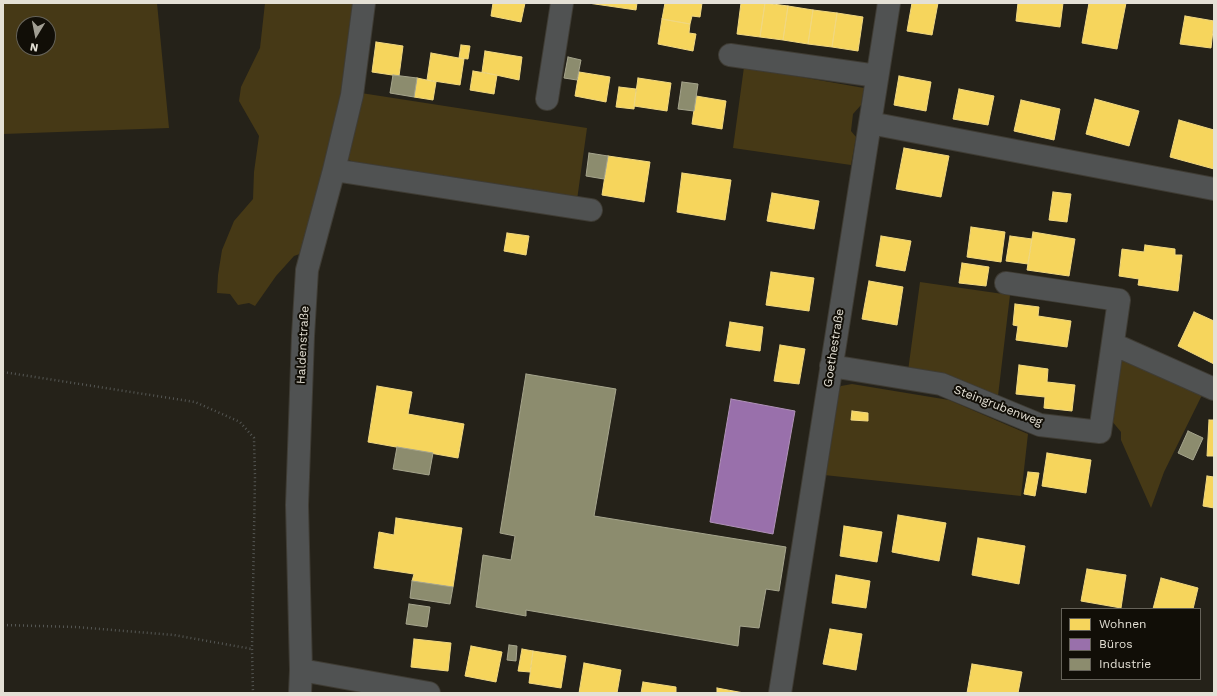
<!DOCTYPE html>
<meta charset="utf-8">
<style>
body{margin:0}
#map{position:relative;width:1217px;height:696px;overflow:hidden;background:#252219;font-family:"Work Sans",sans-serif}
canvas{display:block}
.frame{position:absolute;inset:0;border:4px solid #e4e0d5;pointer-events:none}
.legend{position:absolute;left:1061px;top:608px;width:140px;height:72px;box-sizing:border-box;background:#110e07;border:1px solid #656259;margin:0;padding:5px 7px;list-style:none;font-size:12px;color:#e4e0d5}
.legend li{display:flex;align-items:center;gap:8px;height:20px}
.legend b{width:20px;border:1px solid #656259}
.north{position:absolute;left:16px;top:16px;width:40px;height:40px;box-sizing:border-box;background:#110e07;border:1px solid #656259;border-radius:50%;rotate:190deg;font-size:11px;font-weight:700;line-height:16px;text-align:center;color:#e4e0d5}
.north::after{content:'';display:block;margin:auto;width:14px;height:18px;background:#a19e93;clip-path:polygon(50% 0,100% 100%,50% 72%,0 100%)}
</style>
<div id="map">
<canvas width="1217" height="696"></canvas>
<div class="frame"></div>
<ul class="legend">
<li><b style="height:11px;background:#f6d55c"></b>Wohnen</li>
<li><b style="height:11px;background:#9970ab"></b>Büros</li>
<li><b style="height:11px;background:#8c8c6e"></b>Industrie</li>
</ul>
<div class="north">N</div>
</div>
<script>
const ctx = document.querySelector('canvas').getContext('2d');
ctx.lineJoin = 'round';
function fillPath(path, color) { ctx.fillStyle = color; ctx.fill(path, 'evenodd'); }
const toPath = rows => new Path2D(rows.map(r => 'M' + r).join(''));
function stroke(path, color, width, dash) { ctx.strokeStyle = color; ctx.lineWidth = width; ctx.lineCap = dash ? 'butt' : 'round'; ctx.setLineDash(dash || []); ctx.stroke(path); }
function drawText(font, color, halo, rows, align = 'center') {
  ctx.font = font + ' "Work Sans",sans-serif'; ctx.lineWidth = 4; ctx.setLineDash([]); ctx.textBaseline = 'middle'; ctx.strokeStyle = halo; ctx.fillStyle = color; for (const [text, x, y, turn = 0] of rows) {
    ctx.save(); ctx.translate(x, y); ctx.rotate((+turn || 0) * Math.PI / 180); ctx.textAlign = isNaN(turn) ? turn : align; if (halo) ctx.strokeText(text, 0, 0); ctx.fillText(text, 0, 0); ctx.restore();
  }
}
const green = toPath([
 [3,3,157,3,169,128,3,134],
 [24,24,48,24,48,48,24,48],
 [265,3,355,3,345,86,305,252,294,256,276,276,255,306,249,303,238,305,230,294,217,293,218,275,222,250,234,221,253,199,254,172,259,136,239,101,241,87,260,48],
 [744,67,864,88,861,105,853,114,851,131,856,137,851,165,733,148],
 [361,93,587,128,577,200,363,167,345,158],
 [920,282,1010,295,998,396,908,371],
 [1129,359,1203,393,1164,472,1151,508,1121,440,1121,432,1111,420,1117,365,1122,361],
 [852,384,949,400,1028,434,1021,496,824,475,837,390,841,386]
]);
const homes = toPath([
 [493,3,525,3,521,22,491,16,493,3],
 [588,3,637,3,636,10,588,3],
 [665,3,702,3,700,17,692,16,690,24,662,19,665,3],
 [741,3,765,3,760,37,737,34,741,3],
 [765,3,788,6,783,40,760,37,765,3],
 [912,3,938,3,932,35,907,31,912,3],
 [1018,3,1063,3,1060,27,1016,21,1018,3],
 [1089,3,1126,3,1117,49,1082,43,1089,3],
 [788,6,813,10,808,44,783,40,788,6],
 [813,10,837,13,832,47,808,44,813,10],
 [837,13,863,17,858,51,832,47,837,13],
 [1185,16,1214,21,1211,48,1180,44,1185,16],
 [662,19,690,24,689,33,696,34,693,51,658,44,662,19],
 [376,42,403,46,399,76,372,72,376,42],
 [461,45,470,46,468,59,459,58,461,45],
 [485,51,522,57,519,80,482,72,485,51],
 [431,53,464,59,460,85,427,80,431,53],
 [473,71,497,75,494,94,470,90,473,71],
 [579,72,610,77,606,102,575,96,579,72],
 [899,76,931,82,926,111,894,105,899,76],
 [417,78,436,82,433,100,414,97,417,78],
 [638,78,671,83,667,111,634,106,638,78],
 [619,87,636,89,634,109,616,107,619,87],
 [959,89,994,96,988,125,953,119,959,89],
 [696,96,726,101,722,129,692,124,696,96],
 [1095,99,1139,111,1129,146,1086,134,1095,99],
 [1021,100,1060,109,1054,140,1014,131,1021,100],
 [1179,120,1214,130,1214,169,1170,157,1179,120],
 [904,148,949,156,941,197,896,189,904,148],
 [608,156,650,162,644,202,602,195,608,156],
 [682,173,731,180,725,220,677,212,682,173],
 [1053,192,1071,194,1067,222,1049,220,1053,192],
 [772,193,819,201,814,229,767,221,772,193],
 [971,227,1005,232,1001,262,967,257,971,227],
 [1033,232,1075,239,1069,276,1027,270,1033,232],
 [507,233,529,236,526,255,504,251,507,233],
 [881,236,911,241,905,271,876,266,881,236],
 [1010,236,1032,239,1028,264,1006,261,1010,236],
 [1145,245,1175,249,1175,255,1182,255,1178,291,1138,285,1139,279,1119,276,1122,249,1144,252,1145,245],
 [962,263,989,267,986,286,959,283,962,263],
 [771,272,814,278,809,311,766,305,771,272],
 [869,281,903,287,897,325,862,319,869,281],
 [1015,304,1039,307,1038,316,1071,321,1067,347,1016,340,1018,326,1013,325,1015,304],
 [1194,312,1214,321,1214,364,1178,346,1194,312],
 [730,322,763,327,760,351,726,346,730,322],
 [780,345,805,349,799,384,774,381,780,345],
 [1019,365,1048,369,1047,382,1075,385,1072,411,1044,408,1045,397,1016,394,1019,365],
 [377,386,412,392,408,414,464,424,458,458,368,442,377,386],
 [852,411,868,413,868,421,851,420,852,411],
 [1209,420,1214,420,1214,456,1207,456,1209,420],
 [1047,453,1091,460,1086,493,1042,486,1047,453],
 [1028,472,1039,473,1035,496,1024,494,1028,472],
 [1207,476,1214,477,1214,508,1203,506,1207,476],
 [898,515,946,523,939,561,892,552,898,515],
 [396,518,462,528,453,587,412,581,414,574,374,568,379,532,394,535,396,518],
 [844,526,882,532,877,562,840,556,844,526],
 [978,538,1025,546,1019,584,972,575,978,538],
 [1087,569,1126,575,1121,608,1081,601,1087,569],
 [836,575,870,581,866,608,832,603,836,575],
 [1161,578,1198,588,1193,609,1153,609,1161,578],
 [830,629,862,634,856,670,823,664,830,629],
 [414,639,451,643,448,671,411,667,414,639],
 [471,646,502,652,496,682,465,676,471,646],
 [522,649,533,651,530,672,518,671,522,649],
 [533,651,566,656,561,688,529,683,533,651],
 [584,663,621,670,617,693,579,693,584,663],
 [972,664,1022,672,1018,693,967,693,972,664],
 [643,682,676,687,676,693,641,693,643,682],
 [717,688,744,693,717,693,717,688]
]);
const offices = toPath([
 [731,399,795,411,773,534,710,522,731,399]
]);
const industry = toPath([
 [568,57,581,60,577,80,564,78,568,57],
 [393,75,417,78,414,97,390,93,393,75],
 [682,82,698,84,694,111,678,109,682,82],
 [589,153,608,156,604,179,586,176,589,153],
 [526,374,616,389,594,516,786,547,779,591,766,589,759,628,740,626,738,646,526,610,526,616,476,607,483,555,511,560,515,536,500,533,526,374],
 [1188,431,1203,438,1193,460,1178,453,1188,431],
 [397,447,433,453,429,475,393,469,397,447],
 [412,581,453,587,450,604,410,598,412,581],
 [409,604,430,607,427,627,406,624,409,604],
 [509,645,517,646,516,661,507,660,509,645]
]);
const path = toPath([
 [3,372,195,402,240,422,254,438,255,476,252,649,253,693],
 [3,625,76,627,174,635,252,649]
]);
const minor = toPath([
 [730,55,877,76],
 [547,99,562,3],
 [870,123,1214,189],
 [334,170,591,210],
 [1113,344,1214,389],
 [831,366,941,384,1040,425,1100,432,1119,300,1006,283],
 [301,670,429,693],
 [300,693,301,670,297,505,303,336,307,270,334,170,352,95,364,3],
 [780,693,889,3]
]);
const streetNames = [
 ["Haldenstraße",303,345,-87],
 ["Goethestraße",834,348,-81],
 ["Steingrubenweg",998,406,21]
];
fillPath(green, '#463916');
fillPath(homes, '#f6d55c');
stroke(homes, '#f1d880', 1);
fillPath(offices, '#9970ab');
stroke(offices, '#b092b8', 1);
fillPath(industry, '#8c8c6e');
stroke(industry, '#a6a58d', 1);
stroke(minor, '#3f3c34', 24);
stroke(path, '#555754', 2.5, [1, 3]);
stroke(minor, '#505252', 22);
drawText('12px', '#e4e0d5', '#110e07', streetNames);
</script>
